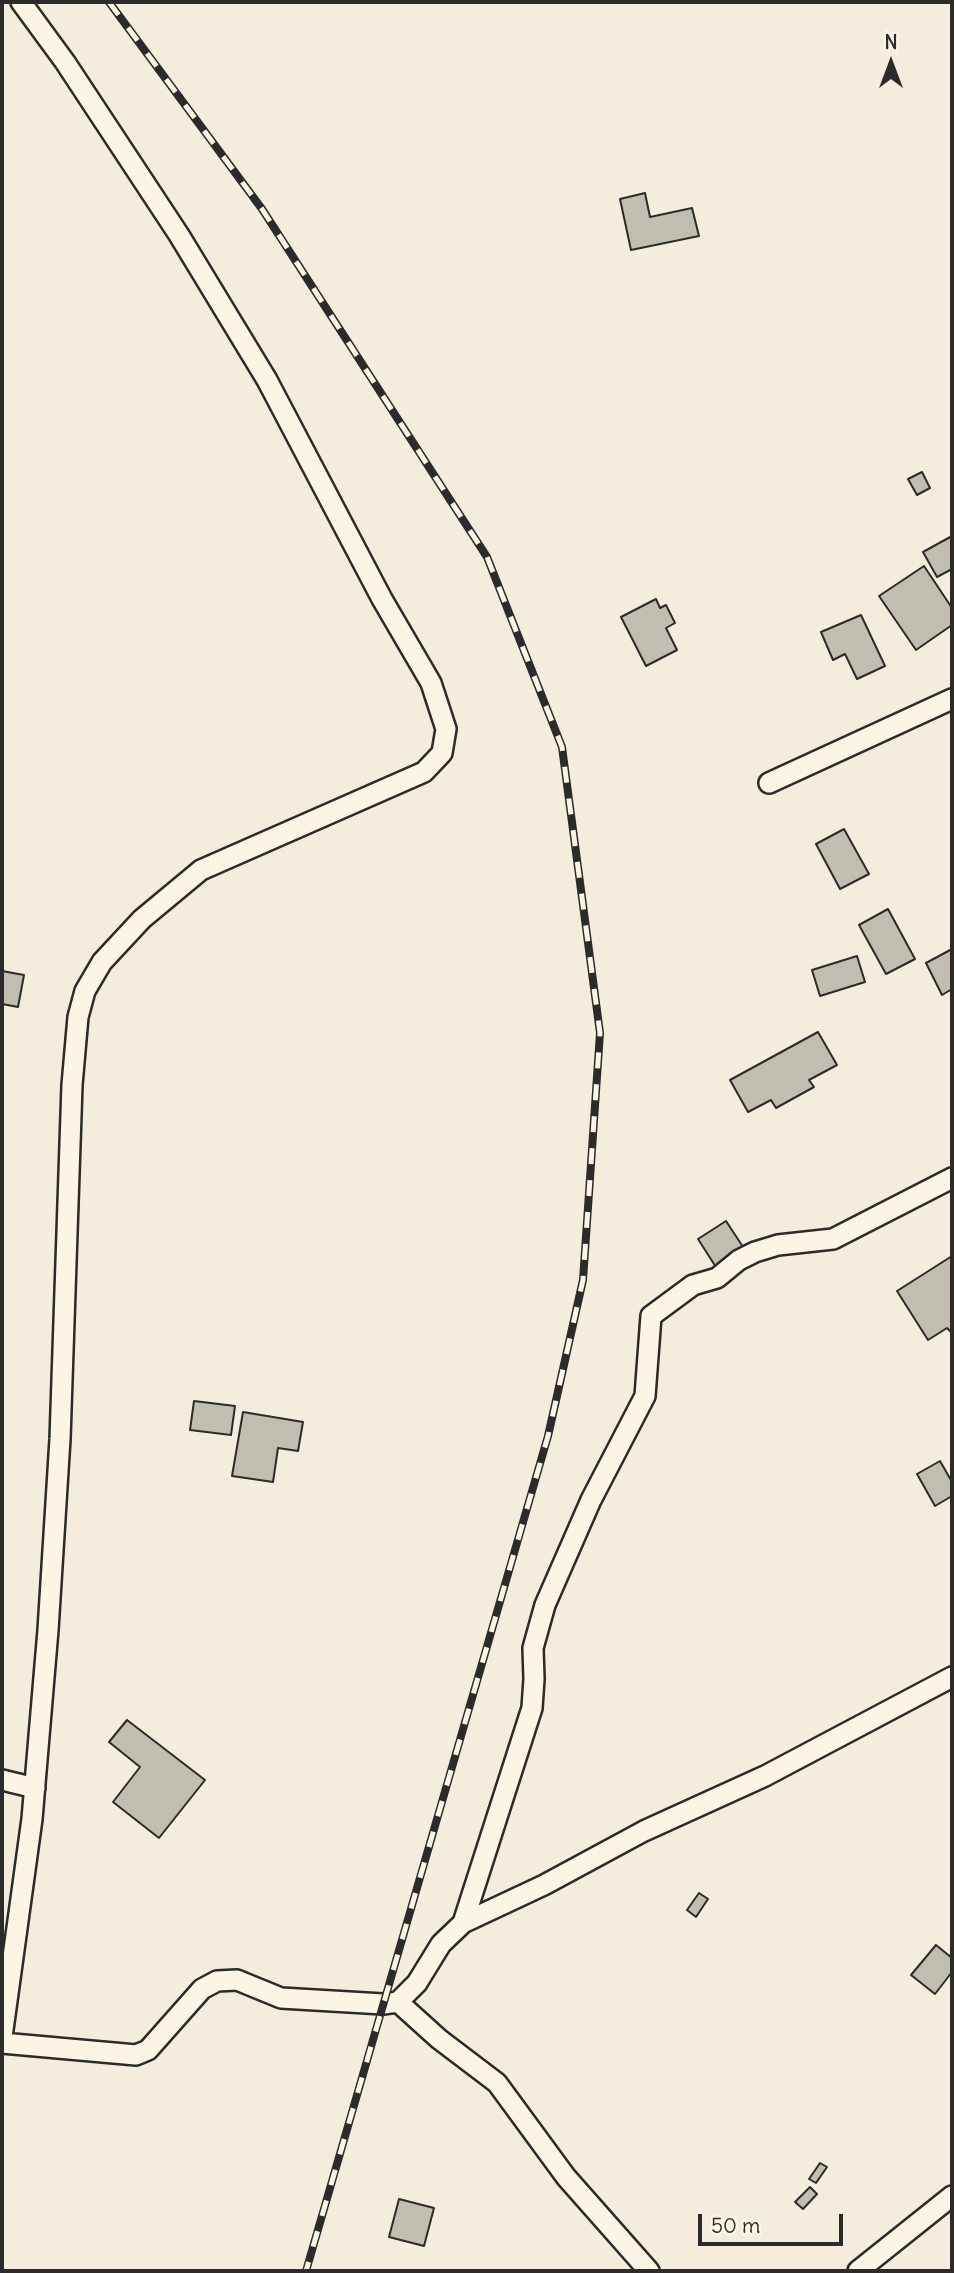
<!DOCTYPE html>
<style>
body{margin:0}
#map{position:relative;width:954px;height:2273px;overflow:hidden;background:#f4edde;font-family:Delius,sans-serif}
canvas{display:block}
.frame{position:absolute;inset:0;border:4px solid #2b2b2b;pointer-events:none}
.north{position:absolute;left:856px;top:28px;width:70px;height:70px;-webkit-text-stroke:5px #fcf5e5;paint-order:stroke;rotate:0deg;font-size:19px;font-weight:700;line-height:28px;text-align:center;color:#2b2b2b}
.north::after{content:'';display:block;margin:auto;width:24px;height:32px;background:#2b2b2b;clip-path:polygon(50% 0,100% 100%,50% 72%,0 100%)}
.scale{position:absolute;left:698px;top:2214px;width:145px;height:32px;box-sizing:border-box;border:4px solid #2b2b2b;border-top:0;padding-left:9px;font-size:21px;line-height:24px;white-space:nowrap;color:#2b2b2b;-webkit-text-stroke:5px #fcf5e5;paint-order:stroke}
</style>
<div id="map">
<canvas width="954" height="2273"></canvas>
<div class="frame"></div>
<div class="north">N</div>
<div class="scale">50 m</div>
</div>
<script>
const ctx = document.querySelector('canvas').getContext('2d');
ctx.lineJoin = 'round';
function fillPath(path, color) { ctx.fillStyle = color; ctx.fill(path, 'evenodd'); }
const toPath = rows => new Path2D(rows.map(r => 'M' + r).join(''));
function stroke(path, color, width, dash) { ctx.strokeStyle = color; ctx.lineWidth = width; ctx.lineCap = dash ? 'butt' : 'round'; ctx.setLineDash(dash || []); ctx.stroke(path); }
const building = toPath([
 [645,193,650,217,692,208,699,236,631,250,620,199,645,193],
 [922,472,930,488,917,495,908,479,922,472],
 [952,536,952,569,937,577,923,552,952,536],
 [924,566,952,608,952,625,916,650,879,596,924,566],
 [656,599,660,608,666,605,675,623,666,628,677,650,646,666,621,617,656,599],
 [861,615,885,666,857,679,845,654,833,660,821,632,861,615],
 [844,829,869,874,840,889,816,844,844,829],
 [888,909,915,959,886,974,859,925,888,909],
 [952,949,952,989,942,995,926,963,952,949],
 [857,956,865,982,820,996,812,970,857,956],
 [2,971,24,975,18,1007,2,1004,2,971],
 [818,1032,837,1065,809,1080,814,1087,776,1108,771,1100,748,1112,730,1080,818,1032],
 [726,1221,749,1256,721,1275,698,1239,726,1221],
 [952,1256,952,1333,947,1328,928,1340,897,1291,952,1256],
 [194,1401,235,1406,231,1435,190,1430,194,1401],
 [243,1412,303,1422,298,1451,278,1448,273,1482,232,1476,243,1412],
 [940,1461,952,1482,952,1496,935,1506,917,1474,940,1461],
 [127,1720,205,1780,159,1838,113,1802,140,1767,109,1742,127,1720],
 [699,1893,708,1899,696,1917,687,1910,699,1893],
 [936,1945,952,1958,952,1972,935,1994,911,1975,936,1945],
 [820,2163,827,2167,816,2183,809,2179,820,2163],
 [810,2187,817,2194,803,2209,795,2202,810,2187],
 [399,2199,434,2208,424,2246,389,2237,399,2199]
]);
const street = toPath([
 [769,783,952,699],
 [2,1780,35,1788],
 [463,1923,532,1708,534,1679,533,1648,545,1605,591,1500,645,1396,651,1316,693,1285,717,1278,739,1260,755,1252,778,1245,833,1239,952,1178],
 [398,2002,439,2039,497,2083,566,2177,649,2271],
 [2,2037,32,1819,48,1630,60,1439,72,1085,78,1017,85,991,102,962,142,919,201,870,424,772,442,753,446,729,431,683,382,599,267,380,179,235,65,62,21,2],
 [2,2043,136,2055,148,2050,202,1989,217,1981,237,1980,281,1998,383,2004,398,2002,417,1983,441,1944,463,1923,544,1885,644,1831,765,1776,952,1677],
 [858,2271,952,2196]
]);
const rail = toPath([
 [109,2,262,209,487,557,562,747,600,1033,583,1280,548,1436,306,2271]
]);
fillPath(building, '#c2bdb1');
stroke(building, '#2b2b2b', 2);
stroke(street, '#2b2b2b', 24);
stroke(street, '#fcf5e5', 19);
stroke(rail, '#2b2b2b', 8);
stroke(rail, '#fcf5e5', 5, [16]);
</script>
